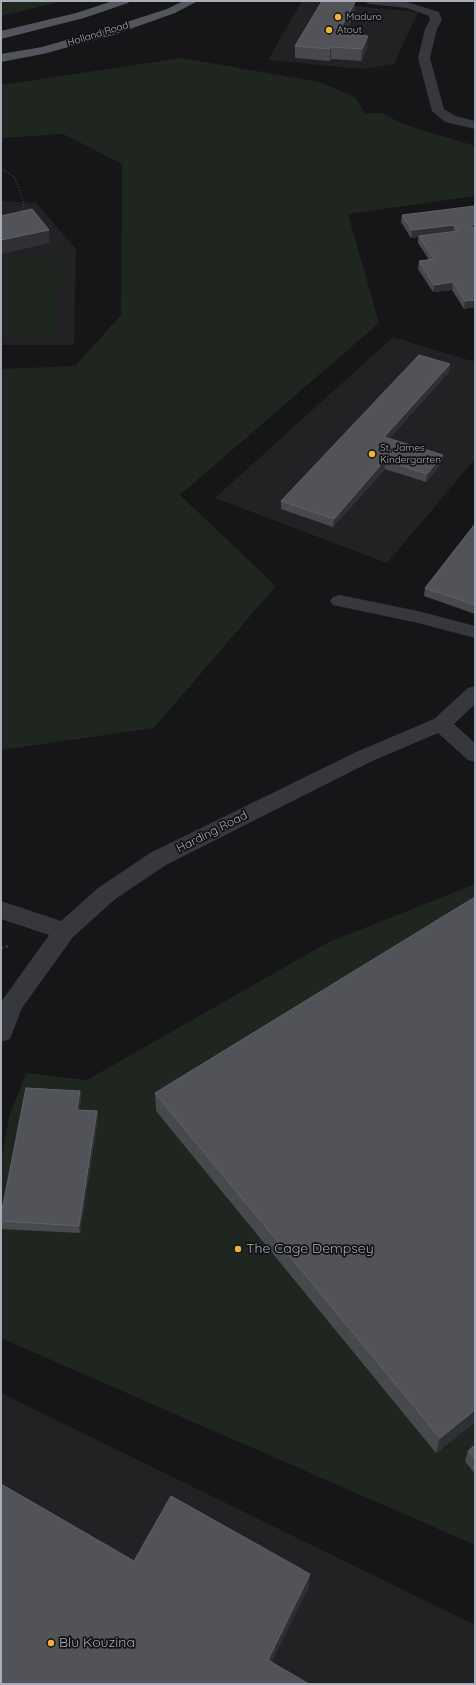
<!DOCTYPE html>
<style>
body{margin:0}
#map{position:relative;width:476px;height:1685px;overflow:hidden;background:#161618;font-family:Quicksand,sans-serif}
canvas{display:block}
.frame{position:absolute;inset:0;border:2px solid #a8adb8;pointer-events:none}
</style>
<div id="map">
<canvas width="476" height="1685"></canvas>
<div class="frame"></div>
</div>
<script>
const ctx = document.querySelector('canvas').getContext('2d');
ctx.lineJoin = 'round';
function fillPath(path, color) { ctx.fillStyle = color; ctx.fill(path, 'evenodd'); }
const toPath = rows => new Path2D(rows.map(r => 'M' + r).join(''));
function stroke(path, color, width, dash) { ctx.strokeStyle = color; ctx.lineWidth = width; ctx.lineCap = dash ? 'butt' : 'round'; ctx.setLineDash(dash || []); ctx.stroke(path); }
function drawText(font, color, halo, rows, align = 'center') {
  ctx.font = font + ' Quicksand,sans-serif'; ctx.lineWidth = 3.5; ctx.setLineDash([]); ctx.textBaseline = 'middle'; ctx.strokeStyle = halo; ctx.fillStyle = color; for (const [text, x, y, turn = 0] of rows) {
    ctx.save(); ctx.translate(x, y); ctx.rotate((+turn || 0) * Math.PI / 180); ctx.textAlign = isNaN(turn) ? turn : align; if (halo) ctx.strokeText(text, 0, 0); ctx.fillText(text, 0, 0); ctx.restore();
  }
}
const built = toPath([
 [302,1,418,12,394,64,362,69,268,60],
 [1,201,36,203,76,249,74,345,1,345],
 [393,337,475,362,475,459,387,563,215,498],
 [1,1393,475,1625,475,1684,1,1684]
]);
const green = toPath([
 [1,1,63,1,1,16],
 [181,58,320,82,355,97,365,113,382,113,403,124,475,146,475,196,348,214,379,323,180,495,276,586,154,728,1,750,1,369,75,366,121,315,122,164,63,134,1,138,1,85],
 [62,259,55,336,1,338,1,260],
 [475,884,475,1545,1,1338,1,1161,9,1117,26,1073,87,1080,329,942]
]);
const pathFar1 = toPath([
 [1,168,15,178,24,203,22,213]
]);
const path = toPath([
 [1,948,9,946]
]);
const minor = toPath([
 [363,1,407,2,439,12,442,20,437,29,430,58,444,109,455,116,475,121,475,129,445,122,432,111,418,58,425,29,430,20,429,16,407,8,369,4,363,1],
 [340,595,418,611,475,626,475,638,418,623,333,605,330,601,333,597,340,595],
 [475,686,475,704,454,724,475,743,475,762,468,760,438,733,370,762,166,865,114,900,73,937,22,1008,10,1039,1,1042,1,1002,49,935,1,919,1,901,61,921,98,888,150,853,356,752,434,719,468,688,475,686]
]);
const major = toPath([
 [113,1,130,1,128,3,84,18,1,39,1,31,76,13,113,1],
 [183,1,198,1,175,13,113,35,43,54,1,62,1,54,42,47,105,29,167,9,183,1]
]);
const wall = toPath([
 [355,2,355,14,344,34,367,48,361,61,331,59,330,61,295,58,295,46],
 [475,206,475,307,464,309,452,290,433,292,418,269,419,261,429,260,418,243,418,237,411,238,401,222,402,215],
 [450,364,449,372,389,438,442,463,426,482,385,469,333,527,281,509,281,501],
 [475,524,475,614,424,596,425,588],
 [80,1091,81,1098,79,1110,97,1111,98,1118,80,1233,1,1229,1,1215],
 [155,1093,475,1422,436,1453,156,1111],
 [475,1445,475,1474,465,1461,468,1451]
]);
const shadedWall = toPath([
 [355,2,355,14,338,45,338,33],
 [368,36,367,48,361,61,362,49],
 [331,47,331,59,330,61,330,49],
 [475,224,475,231,470,225],
 [454,225,453,233,419,236,418,237,411,238,412,230],
 [49,230,50,243,1,254,1,240],
 [453,282,452,290,433,292,434,285],
 [475,300,475,307,464,309,465,301],
 [450,364,449,372,384,445,384,437],
 [443,455,442,463,426,482,427,474],
 [385,460,385,469,333,527,334,519],
 [80,1091,81,1098,78,1117,77,1110],
 [97,1111,98,1118,80,1233,79,1226],
 [475,1410,475,1422,436,1453,440,1438],
 [310,1574,309,1587,267,1672,268,1660]
]);
const building = toPath([
 [322,1,346,1,355,2,338,33,368,36,362,49,331,47,330,49,295,46,322,1],
 [475,206,475,224,470,225,475,229,475,300,465,301,453,282,434,285,419,261,434,259,419,236,458,231,454,225,412,230,402,215,475,206],
 [32,209,49,230,1,240,1,216,32,209],
 [419,355,450,364,384,437,443,455,427,474,385,460,334,519,281,501,419,355],
 [475,524,475,605,425,588,475,524],
 [475,897,475,1410,440,1438,155,1093,475,897],
 [26,1088,80,1091,77,1110,97,1111,79,1226,1,1221,1,1215,26,1088],
 [475,1445,475,1459,468,1451,475,1445],
 [1,1484,134,1561,171,1496,310,1574,268,1660,309,1684,1,1684,1,1484]
]);
const markers = [
 [338,17,4,"#f2b134"],
 [329,30,4,"#f2b134"],
 [372,454,4,"#f2b134"],
 [238,1249,4,"#f2b134"],
 [51,1643,4,"#f2b134"]
];
const farPoinames = [
 ["Maduro",346,17],
 ["Atout",337,30],
 ["St. James",380,448],
 ["Kindergarten",380,460]
];
const farStreetnames = [
 ["Holland Road",98,34,-17]
];
const streetNames = [
 ["Harding Road",212,832,-27]
];
const nearPoinames = [
 ["The Cage Dempsey",246,1249],
 ["Blu Kouzina",59,1643]
];
fillPath(built, '#222225');
fillPath(green, '#1e261f');
stroke(pathFar1, '#3d3f44', 1.5, [1, 2]);
stroke(path, '#3d3f44', 2.5, [2, 3]);
fillPath(minor, '#37383d');
fillPath(major, '#53555c');
fillPath(wall, '#47494d');
fillPath(shadedWall, '#2f3033');
fillPath(building, '#525359');
stroke(building, '#5f6168', 1);
for (const [x, y, r, color] of markers) { const dot = new Path2D(); dot.arc(x, y, r, 0, 2 * Math.PI); ctx.fillStyle = color; ctx.fill(dot); stroke(dot, '#111113', 1.5); }
drawText('10px', '#a8adb8', '#111113', farPoinames, 'left');
drawText('10px', '#a8adb8', '#111113', farStreetnames);
drawText('12px', '#a8adb8', '#111113', streetNames);
drawText('14px', '#a8adb8', '#111113', nearPoinames, 'left');
</script>
